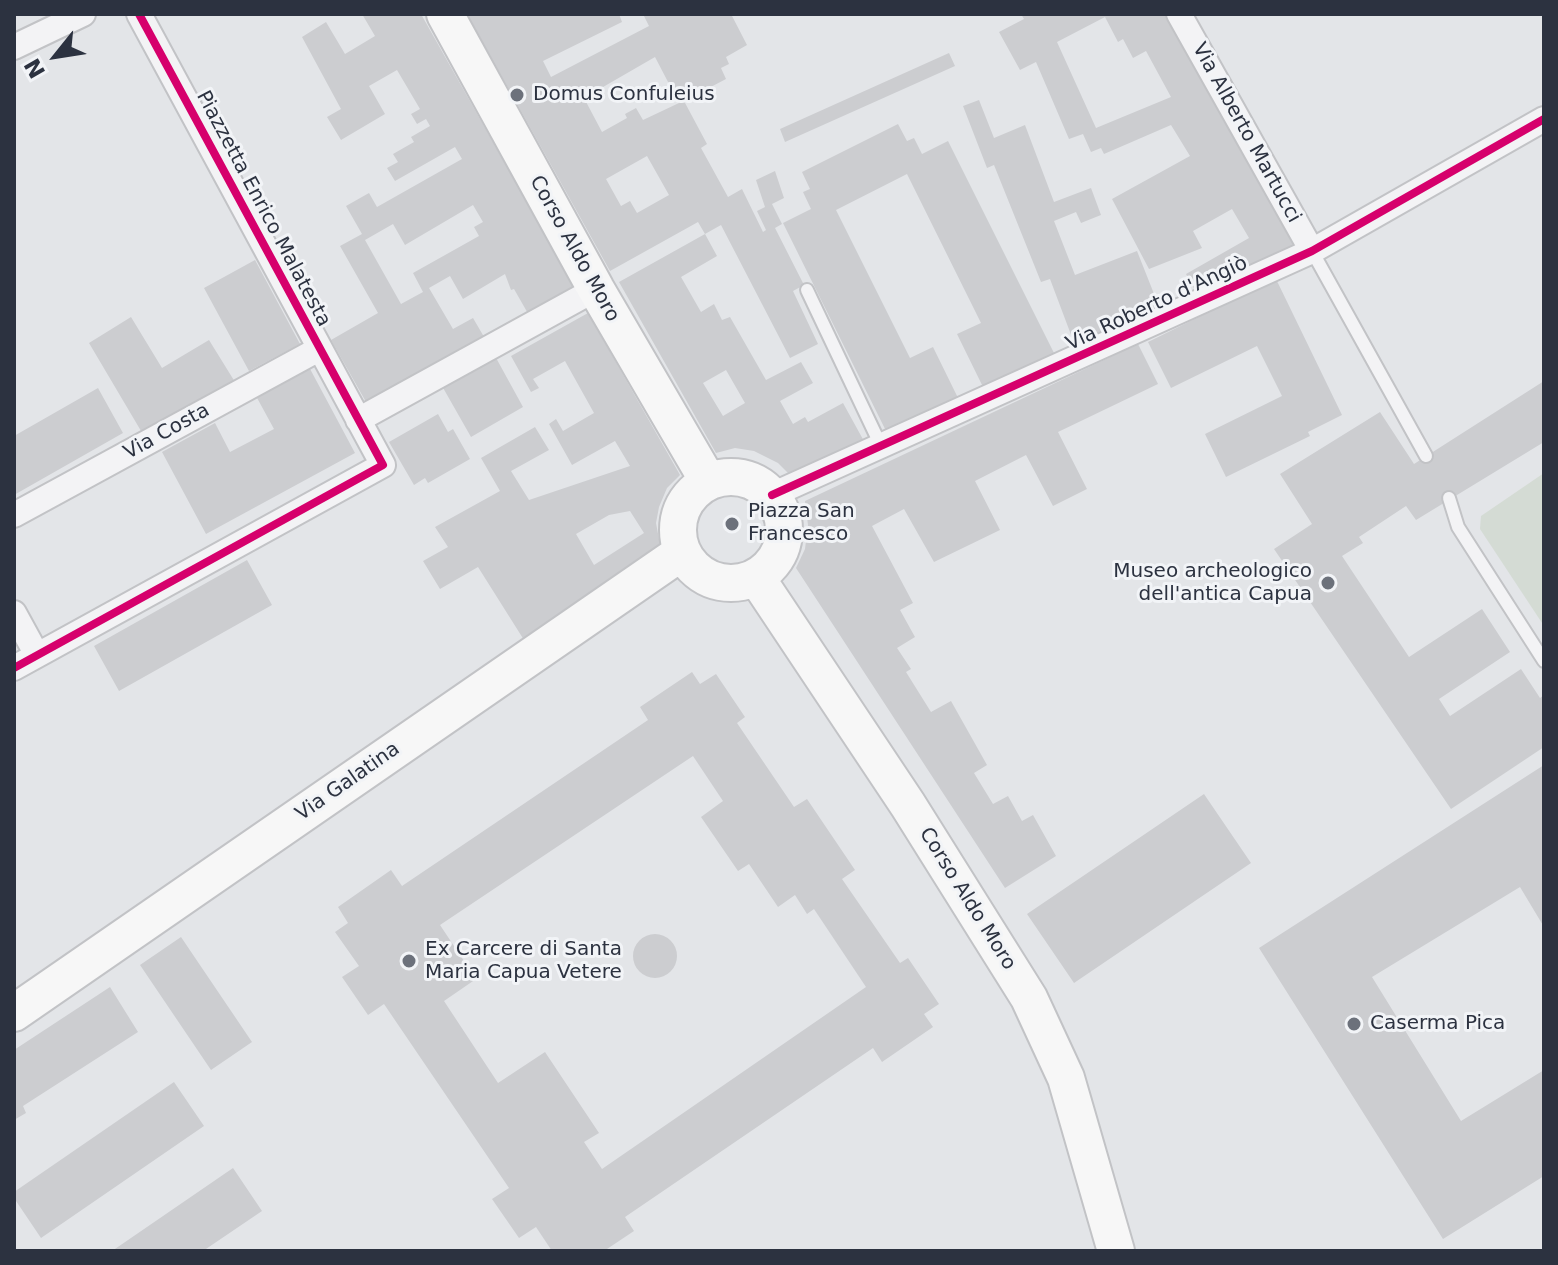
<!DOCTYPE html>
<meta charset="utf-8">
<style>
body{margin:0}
#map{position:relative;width:1558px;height:1265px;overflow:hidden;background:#e3e5e8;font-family:"DejaVu Sans",sans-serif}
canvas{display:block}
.frame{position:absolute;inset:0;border:16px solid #2c3240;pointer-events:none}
.north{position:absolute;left:16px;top:16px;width:80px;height:80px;-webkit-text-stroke:6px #f2f4f7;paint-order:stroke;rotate:240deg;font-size:22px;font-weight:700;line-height:32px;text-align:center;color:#2c3240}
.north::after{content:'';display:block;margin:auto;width:28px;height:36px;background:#2c3240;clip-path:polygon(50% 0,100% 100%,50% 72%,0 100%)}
</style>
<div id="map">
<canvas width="1558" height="1265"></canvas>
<div class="frame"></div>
<div class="north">N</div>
</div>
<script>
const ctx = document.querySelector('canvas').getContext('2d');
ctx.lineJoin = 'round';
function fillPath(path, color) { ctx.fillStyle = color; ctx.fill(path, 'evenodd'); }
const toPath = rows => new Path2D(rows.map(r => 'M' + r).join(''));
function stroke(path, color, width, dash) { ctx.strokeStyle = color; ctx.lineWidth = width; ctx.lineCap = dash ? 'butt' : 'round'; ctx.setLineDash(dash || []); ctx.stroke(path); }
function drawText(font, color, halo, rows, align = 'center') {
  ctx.font = font + ' "DejaVu Sans",sans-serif'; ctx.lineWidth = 6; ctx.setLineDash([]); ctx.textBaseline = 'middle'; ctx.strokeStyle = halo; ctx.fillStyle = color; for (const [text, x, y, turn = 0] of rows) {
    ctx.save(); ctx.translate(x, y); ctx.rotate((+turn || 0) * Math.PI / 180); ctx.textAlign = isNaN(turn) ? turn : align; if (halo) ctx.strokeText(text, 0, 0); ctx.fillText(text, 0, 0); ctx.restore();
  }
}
const green = toPath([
 [1544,473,1544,626,1480,529,1481,516]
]);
const building = toPath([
 [362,14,421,14,576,290,530,317,514,289,511,290,505,274,463,299,450,276,429,288,453,329,473,318,487,342,370,409,331,340,378,313,340,246,362,234,346,206,369,193,377,207,462,159,455,147,395,181,387,168,398,162,393,154,414,142,411,137,430,126,426,119,417,124,411,114,420,109,397,70,369,86,385,114,341,140,327,117,341,109,302,37,326,22,345,54,375,36],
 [473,205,483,222,474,227,479,236,413,273,423,292,401,304,365,240,393,224,405,245],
 [467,14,619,14,622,22,543,61,551,77,649,26,643,14,731,14,747,45,726,57,729,64,721,68,726,79,684,101,707,144,701,148,728,197,742,189,763,232,766,230,757,211,765,207,756,180,775,171,784,198,772,204,782,224,775,228,804,285,793,291,818,344,790,358,721,225,705,234,698,222,610,271],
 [655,57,679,103,643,120,636,108,625,114,627,118,602,132,584,98],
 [647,156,669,195,637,213,630,201,621,206,606,179],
 [1021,14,1168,14,1300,251,1199,298,1186,274,1249,238,1232,209,1193,231,1202,248,1149,269,1112,199,1190,156,1171,125,1104,154,1101,148,1091,152,1083,134,1069,139,1036,62,1020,70,999,32,1024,19],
 [1105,17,1118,42,1123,39,1133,58,1146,51,1171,97,1096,128,1057,42],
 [949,53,955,66,785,142,780,129],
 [979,100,994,138,1025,125,1054,202,1091,188,1101,215,1081,223,1076,212,1054,221,1075,275,1137,251,1162,314,1076,348,1050,279,1041,282,994,165,987,168,963,106],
 [898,124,907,141,914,138,922,154,948,141,1054,353,983,387,957,334,981,323,907,174,836,210,910,358,933,347,959,400,888,435,783,223,811,209,803,192,810,189,802,172],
 [705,234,717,256,681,277,701,312,714,304,722,320,730,317,766,380,801,362,813,383,780,401,793,424,805,417,808,422,843,403,865,443,795,480,778,463,754,451,735,448,716,453,619,282],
 [726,370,745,403,723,416,703,383],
 [255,260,300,344,249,371,204,288],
 [1276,279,1342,415,1308,432,1310,436,1226,477,1205,434,1282,396,1257,346,1171,388,1148,342],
 [588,313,680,475,667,488,659,507,656,523,661,550,524,640,478,567,440,589,423,561,448,547,435,527,500,491,481,458,535,427,549,450,511,471,529,500,630,466,615,441,572,465,549,424,556,419,563,431,594,413,565,361,533,379,539,388,531,392,511,356],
 [630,511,644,533,594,565,576,534,609,515],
 [131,317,162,368,209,340,235,382,144,436,89,343],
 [1138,344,1158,384,1058,432,1087,489,1053,506,1026,455,975,481,1000,530,934,562,904,509,872,526,913,603,900,610,915,637,897,648,911,669,906,672,931,712,951,701,987,765,974,773,993,804,1008,796,1022,821,1033,815,1056,856,1005,888,796,568,805,549,808,525,805,501],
 [495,356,523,407,471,437,442,386],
 [309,367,355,453,206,534,162,452,215,423,230,452,274,429,256,396],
 [1544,381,1544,442,1416,520,1406,506,1359,537,1363,543,1342,556,1409,657,1482,609,1510,652,1439,699,1450,716,1521,669,1540,698,1544,695,1544,747,1451,809,1274,549,1312,524,1280,474,1380,412,1414,464],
 [98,388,123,433,14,495,14,436],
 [438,414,448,432,453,429,470,459,428,483,425,478,414,485,389,442],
 [247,560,272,605,119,691,94,646],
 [692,672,700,684,716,674,745,717,737,723,794,807,807,799,855,870,842,879,900,963,908,958,939,1004,924,1014,933,1027,882,1062,873,1048,625,1217,634,1231,604,1251,552,1251,536,1227,519,1238,492,1199,509,1188,384,1004,368,1015,342,977,359,966,335,932,348,923,338,907,391,870,402,886,648,720,640,707],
 [693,756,723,801,701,817,738,871,749,864,778,907,795,895,807,914,814,909,866,987,602,1169,584,1142,599,1133,545,1052,498,1083,444,1001,476,979,440,925],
 [1544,765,1544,927,1520,887,1372,977,1461,1121,1544,1070,1544,1176,1443,1239,1259,948],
 [1204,794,1251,863,1074,983,1027,914],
 '633 956a22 22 0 1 1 44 0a22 22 0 1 1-44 0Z',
 [181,937,252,1042,211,1070,140,965],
 [110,987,138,1032,23,1106,26,1113,14,1120,14,1050],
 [174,1082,204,1126,41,1238,14,1198,14,1192],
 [233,1168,262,1211,203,1251,112,1251]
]);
const lane = toPath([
 [1312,251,1426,456],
 [807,290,882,448],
 [1449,498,1458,527,1544,661]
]);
const street = toPath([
 [1179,14,1312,251],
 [14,47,83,14],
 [358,420,596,289],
 [772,495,1312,251,1544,119],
 [14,515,319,349],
 [14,613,37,655],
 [14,668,383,465,139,14]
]);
const secondary = toPath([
 [445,14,596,289,708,481],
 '678 530a53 53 0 1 1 106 0a53 53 0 1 1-106 0Z',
 [756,577,908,805,1029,998,1066,1078,1116,1251],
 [14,1013,682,552]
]);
const cycleway = toPath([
 [772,495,1312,251,1544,119],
 [14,668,383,465,139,14]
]);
const markers = [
 [517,95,8,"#6c717b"],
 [732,524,8,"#6c717b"],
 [1328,583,8,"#6c717b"],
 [409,961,8,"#6c717b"],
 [1354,1024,8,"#6c717b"]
];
const poiNames = [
 ["Domus Confuleius",533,95],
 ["Piazza San",748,512],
 ["Francesco",748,535],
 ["Museo archeologico",1312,572,"right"],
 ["dell'antica Capua",1312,595,"right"],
 ["Ex Carcere di Santa",425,950],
 ["Maria Capua Vetere",425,973],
 ["Caserma Pica",1370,1024]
];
const streetNames = [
 ["Via Alberto Martucci",1246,133,61],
 ["Piazzetta Enrico Malatesta",263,209,62],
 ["Corso Aldo Moro",574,249,61],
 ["Via Roberto d'Angiò",1157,304,-25],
 ["Via Costa",167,432,-29],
 ["Via Galatina",348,782,-35],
 ["Corso Aldo Moro",967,899,58]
];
fillPath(green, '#d4dbd4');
fillPath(building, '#cccdd0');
stroke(lane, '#c2c3c6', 16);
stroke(street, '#c2c3c6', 28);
stroke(secondary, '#c2c3c6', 40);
stroke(lane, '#f3f3f5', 12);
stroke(street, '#f3f3f5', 24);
stroke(secondary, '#f7f7f7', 36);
stroke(cycleway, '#d6006c', 8);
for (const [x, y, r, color] of markers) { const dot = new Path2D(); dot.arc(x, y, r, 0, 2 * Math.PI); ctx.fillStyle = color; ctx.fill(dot); stroke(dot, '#f2f4f7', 3); }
drawText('20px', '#2c3240', '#f2f4f7', poiNames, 'left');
drawText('20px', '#2c3240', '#f2f4f7', streetNames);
</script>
